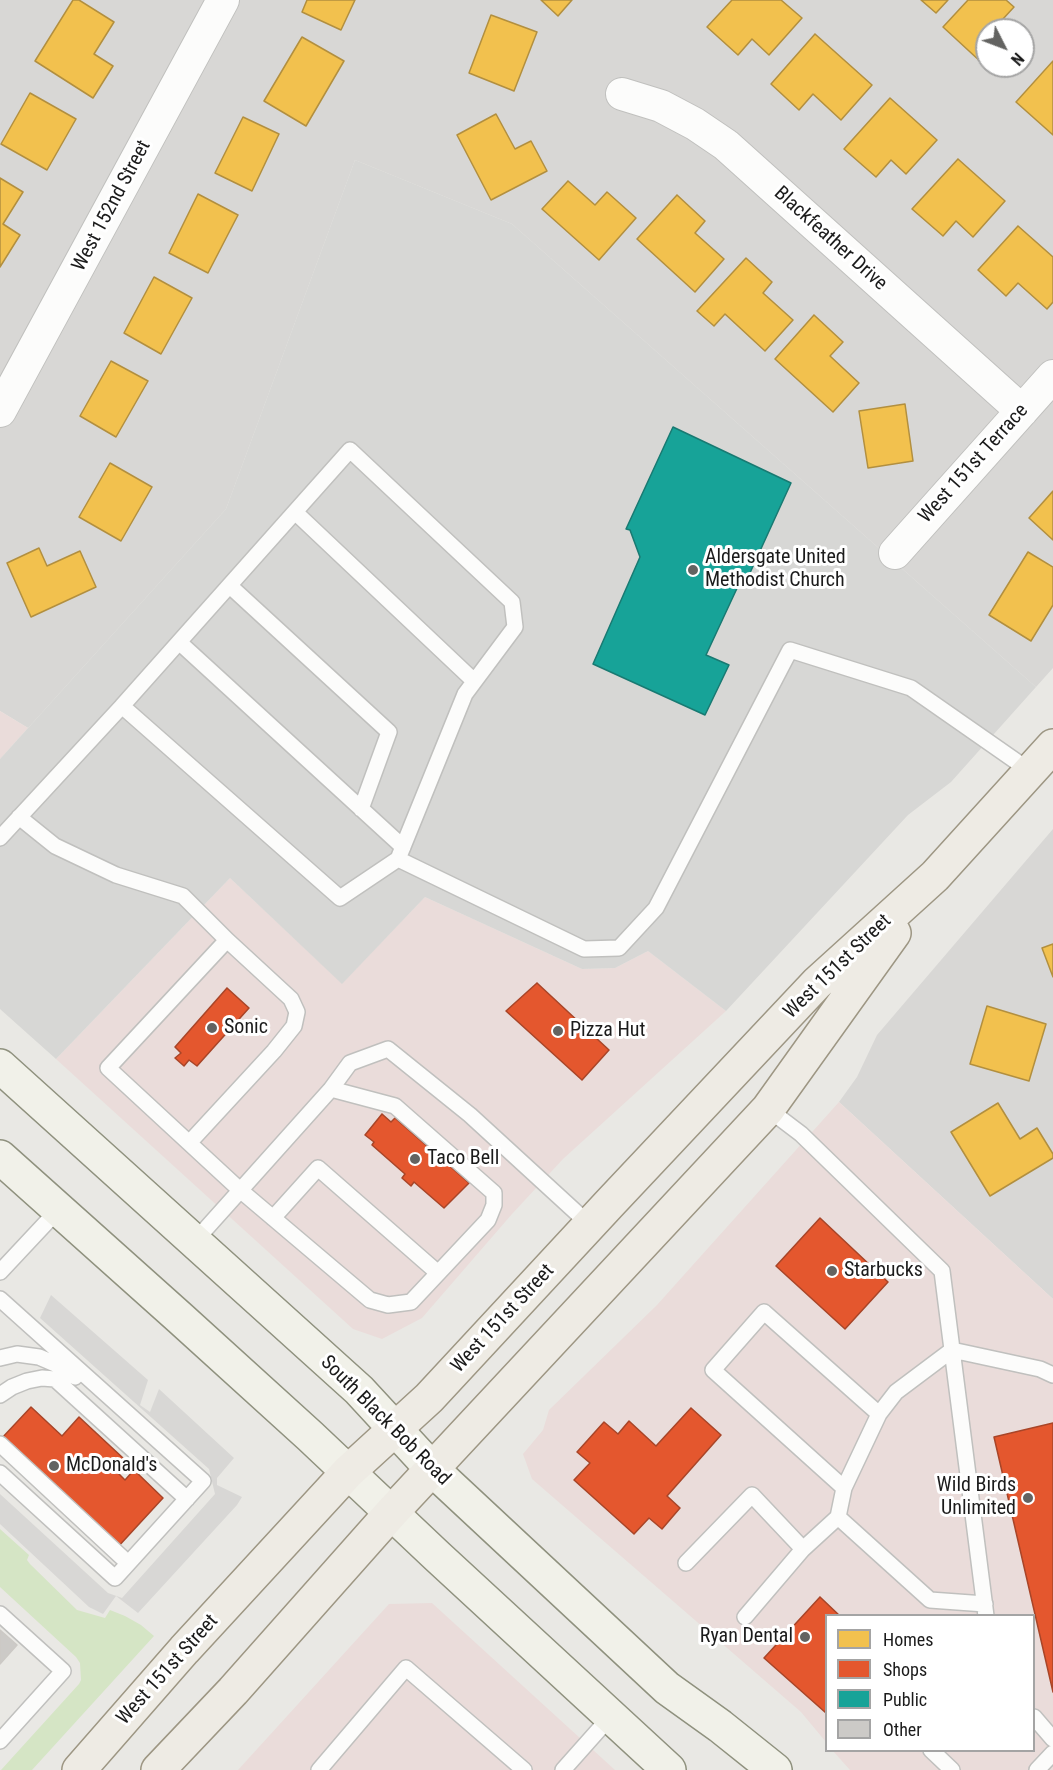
<!DOCTYPE html>
<style>
body{margin:0}
#map{position:relative;width:1053px;height:1770px;overflow:hidden;background:#e9e8e4;font-family:"Roboto Condensed",sans-serif}
canvas{display:block}
.legend{position:absolute;left:825px;top:1614px;width:210px;height:138px;box-sizing:border-box;background:#fff;border:2px solid #a4a4a4;margin:0;padding:8px 10px;list-style:none;font-size:18px;color:#1b1b1b}
.legend li{display:flex;align-items:center;gap:12px;height:30px}
.legend b{width:30px;border:2px solid #a4a4a4}
.north{position:absolute;left:975px;top:18px;width:60px;height:60px;box-sizing:border-box;background:#fff;border:2px solid #a4a4a4;border-radius:50%;rotate:132deg;font-size:16px;font-weight:700;line-height:24px;text-align:center;color:#1b1b1b}
.north::after{content:'';display:block;margin:auto;width:21px;height:27px;background:#636361;clip-path:polygon(50% 0,100% 100%,50% 72%,0 100%)}
</style>
<div id="map">
<canvas width="1053" height="1770"></canvas>
<ul class="legend">
<li><b style="height:16px;background:#f2c14e"></b>Homes</li>
<li><b style="height:16px;background:#e4572e"></b>Shops</li>
<li><b style="height:16px;background:#17a398"></b>Public</li>
<li><b style="height:16px;background:#cccac7"></b>Other</li>
</ul>
<div class="north">N</div>
</div>
<script>
const ctx = document.querySelector('canvas').getContext('2d');
ctx.lineJoin = 'round';
function fillPath(path, color) { ctx.fillStyle = color; ctx.fill(path, 'evenodd'); }
const toPath = rows => new Path2D(rows.map(r => 'M' + r).join(''));
function stroke(path, color, width, dash) { ctx.strokeStyle = color; ctx.lineWidth = width; ctx.lineCap = dash ? 'butt' : 'round'; ctx.setLineDash(dash || []); ctx.stroke(path); }
function drawText(font, color, halo, rows, align = 'center') {
  ctx.font = font + ' "Roboto Condensed",sans-serif'; ctx.lineWidth = 6; ctx.setLineDash([]); ctx.textBaseline = 'middle'; ctx.strokeStyle = halo; ctx.fillStyle = color; for (const [text, x, y, turn = 0] of rows) {
    ctx.save(); ctx.translate(x, y); ctx.rotate((+turn || 0) * Math.PI / 180); ctx.textAlign = isNaN(turn) ? turn : align; if (halo) ctx.strokeText(text, 0, 0); ctx.fillText(text, 0, 0); ctx.restore();
  }
}
const residential = toPath([
 [0,0,1053,0,1053,668,1036,687,512,224,355,160,226,509,28,728,0,711],
 [987,30,1023,30,1023,66,987,66],
 [1053,829,1053,1299,839,1102,857,1077,877,1035],
 [51,1295,148,1380,140,1405,150,1412,159,1389,234,1458,217,1478,217,1485,242,1497,237,1505,138,1613,116,1596,103,1614,89,1607,0,1524,0,1494,108,1593,122,1598,215,1494,209,1469,40,1318]
]);
const commercial = toPath([
 [0,711,28,728,0,759],
 [230,878,342,983,425,897,582,969,615,968,648,951,726,1011,563,1159,512,1214,422,1318,382,1339,353,1329,56,1059],
 [839,1102,1053,1299,1053,1770,850,1770,833,1751,1034,1750,1034,1616,826,1616,826,1742,801,1712,532,1479,523,1454,543,1430,549,1410,657,1305],
 [432,1603,615,1770,238,1770,389,1604]
]);
const religious = toPath([
 [355,160,512,224,1036,687,951,782,908,815,726,1011,648,951,615,968,582,969,425,897,342,984,230,878,56,1059,0,1009,0,759,226,509]
]);
const grass = toPath([
 [0,1529,29,1555,27,1560,30,1564,77,1610,105,1618,110,1610,125,1616,141,1625,154,1636,32,1770,1,1770,79,1684,81,1680,80,1663,76,1657,0,1587]
]);
const homes = toPath([
 [73,0,79,0,114,22,94,54,113,66,93,98,35,61,73,0],
 [307,0,355,0,341,30,302,12,307,0],
 [541,0,572,0,558,16,541,0],
 [732,0,781,0,802,18,769,55,752,39,738,55,707,27,732,0],
 [921,0,948,0,936,13,921,0],
 [968,0,1006,0,1014,7,1002,20,1014,30,987,30,987,66,1003,66,995,75,943,27,968,0],
 [491,15,537,32,514,91,469,73,491,15],
 [815,34,872,85,841,120,813,94,799,110,771,84,815,34],
 [302,37,344,61,306,126,264,101,302,37],
 [1053,61,1053,135,1016,102,1053,61],
 [30,93,76,119,47,170,1,144,30,93],
 [890,98,937,140,906,174,891,160,876,177,844,149,890,98],
 [496,114,515,149,531,141,547,171,491,200,457,135,496,114],
 [243,117,279,134,252,191,215,173,243,117],
 [958,159,1005,201,973,237,956,221,943,236,912,209,958,159],
 [0,178,23,192,3,224,20,235,0,267,0,178],
 [568,181,595,205,607,192,636,218,599,260,542,209,568,181],
 [198,194,238,215,208,273,169,253,198,194],
 [677,195,705,221,695,233,724,259,695,292,637,239,677,195],
 [1018,226,1053,257,1053,302,1047,309,1018,283,1006,296,978,270,1018,226],
 [746,258,772,282,763,293,793,320,765,351,725,314,714,326,697,311,746,258],
 [154,277,192,298,161,354,124,333,154,277],
 [814,315,843,342,830,356,859,383,833,412,775,359,814,315],
 [111,361,148,381,116,437,80,416,111,361],
 [905,404,913,461,868,468,859,411,905,404],
 [110,463,152,487,121,541,79,517,110,463],
 [1053,491,1053,540,1029,518,1053,491],
 [39,548,47,566,80,551,96,587,31,617,7,563,39,548],
 [1028,552,1053,567,1053,605,1031,641,989,615,1028,552],
 [1053,944,1053,977,1042,948,1053,944],
 [987,1006,1046,1024,1029,1081,970,1064,987,1006],
 [998,1103,1020,1139,1037,1128,1053,1154,1053,1158,990,1196,951,1132,998,1103]
]);
const shops = toPath([
 [537,983,609,1050,582,1080,506,1011,537,983],
 [227,988,249,1008,197,1066,189,1060,184,1066,175,1058,181,1053,175,1047,227,988],
 [382,1114,391,1122,395,1118,469,1183,444,1208,414,1182,411,1186,402,1178,405,1174,372,1145,374,1142,365,1135,382,1114],
 [820,1218,888,1282,845,1329,776,1266,820,1218],
 [31,1407,62,1436,79,1417,123,1458,113,1468,125,1480,134,1470,163,1498,116,1549,0,1440,31,1407],
 [691,1408,721,1435,667,1496,680,1508,662,1529,649,1518,634,1534,574,1480,590,1463,577,1452,604,1422,618,1434,629,1421,656,1446,691,1408],
 [1053,1423,1053,1692,994,1437,1053,1423],
 [820,1597,840,1616,826,1616,826,1713,764,1658,820,1597]
]);
const public = toPath([
 [673,427,791,483,744,586,739,584,706,655,729,665,705,715,593,664,640,557,630,530,626,529,673,427]
]);
const building = toPath([
 [0,1630,17,1645,0,1664,0,1630]
]);
const service = toPath([
 [295,512,474,681],
 [230,586,389,732,361,809],
 [179,642,403,847],
 [122,706,350,450,512,602,515,627,465,694,398,859],
 [19,817,55,846,116,875,183,896,227,940,108,1068,240,1190,370,1300,388,1305,411,1302,488,1220,494,1205,494,1193,395,1106,331,1089],
 [0,838,122,706,340,898,398,859,584,949,619,948,656,908,790,650,911,688,1030,771],
 [768,1109,801,1134,942,1271,986,1616],
 [190,1142,274,1051,294,1026,297,1012,291,999,227,940],
 [273,1218,318,1168,438,1273],
 [194,1242,331,1089,350,1063,388,1049,470,1115,590,1225],
 [0,1272,59,1209],
 [0,1299,203,1481,115,1578,0,1473],
 [0,1358,17,1354,39,1357,60,1366,75,1377],
 [0,1395,12,1387,27,1381,42,1378,55,1379,187,1499],
 [0,1444,128,1563],
 [844,1488,713,1370,764,1312,879,1414],
 [838,1517,844,1488,879,1414,896,1392,952,1350,1040,1369,1053,1375],
 [803,1549,838,1517,930,1600,985,1604],
 [686,1563,752,1495,803,1549,745,1617],
 [0,1614,63,1671,0,1741],
 [1034,1717,1053,1739],
 [931,1750,952,1770],
 [319,1770,406,1668,524,1770],
 [563,1770,611,1716],
 [1037,1770,1053,1753]
]);
const minor = toPath([
 [622,94,661,106,695,124,726,145,1022,411],
 [0,411,223,0],
 [895,553,1053,376]
]);
const secondary = toPath([
 [0,1066,359,1390,432,1469,667,1688,720,1726,775,1770],
 [0,1157,180,1318,310,1436,437,1556,669,1770]
]);
const primary = toPath([
 [79,1770,184,1650,348,1472,429,1398,609,1204,817,983,935,876,1053,746],
 [158,1770,233,1691,391,1513,768,1109,894,933]
]);
const markers = [
 [693,570,6,"#636361"],
 [212,1028,6,"#636361"],
 [558,1031,6,"#636361"],
 [415,1159,6,"#636361"],
 [832,1271,6,"#636361"],
 [54,1466,6,"#636361"],
 [1028,1498,6,"#636361"],
 [805,1637,6,"#636361"]
];
const streetNames = [
 ["West 152nd Street",112,206,-62],
 ["Blackfeather Drive",830,239,42],
 ["West 151st Terrace",974,464,-48],
 ["West 151st Street",838,967,-44],
 ["West 151st Street",503,1319,-47],
 ["South Black Bob Road",385,1421,45],
 ["West 151st Street",168,1670,-48]
];
const poiNames = [
 ["Aldersgate United",705,558],
 ["Methodist Church",705,581],
 ["Sonic",224,1028],
 ["Pizza Hut",570,1031],
 ["Taco Bell",427,1159],
 ["Starbucks",844,1271],
 ["McDonald's",66,1466],
 ["Wild Birds",1016,1486,"right"],
 ["Unlimited",1016,1509,"right"],
 ["Ryan Dental",793,1637,"right"]
];
fillPath(residential, '#d8d7d5');
fillPath(commercial, '#eadcda');
fillPath(religious, '#d7d7d5');
fillPath(grass, '#d5e5c5');
fillPath(homes, '#f2c14e');
stroke(homes, '#b28f3f', 1.5);
fillPath(shops, '#e4572e');
stroke(shops, '#a84528', 1.5);
fillPath(public, '#17a398');
stroke(public, '#187a72', 1.5);
fillPath(building, '#cccac7');
stroke(building, '#ccc9c5', 1.5);
stroke(service, '#c0c0be', 18);
stroke(minor, '#c0c0be', 34);
stroke(secondary, '#8f917e', 36);
stroke(primary, '#9d9683', 36);
stroke(service, '#fcfcfb', 15);
stroke(minor, '#fcfcfb', 32);
stroke(secondary, '#f1f1e9', 33);
stroke(primary, '#eeebe4', 33);
for (const [x, y, r, color] of markers) { const dot = new Path2D(); dot.arc(x, y, r, 0, 2 * Math.PI); ctx.fillStyle = color; ctx.fill(dot); stroke(dot, '#fff', 2); }
drawText('20px', '#1b1b1b', '#fff', streetNames);
drawText('20px', '#1b1b1b', '#fff', poiNames, 'left');
</script>
